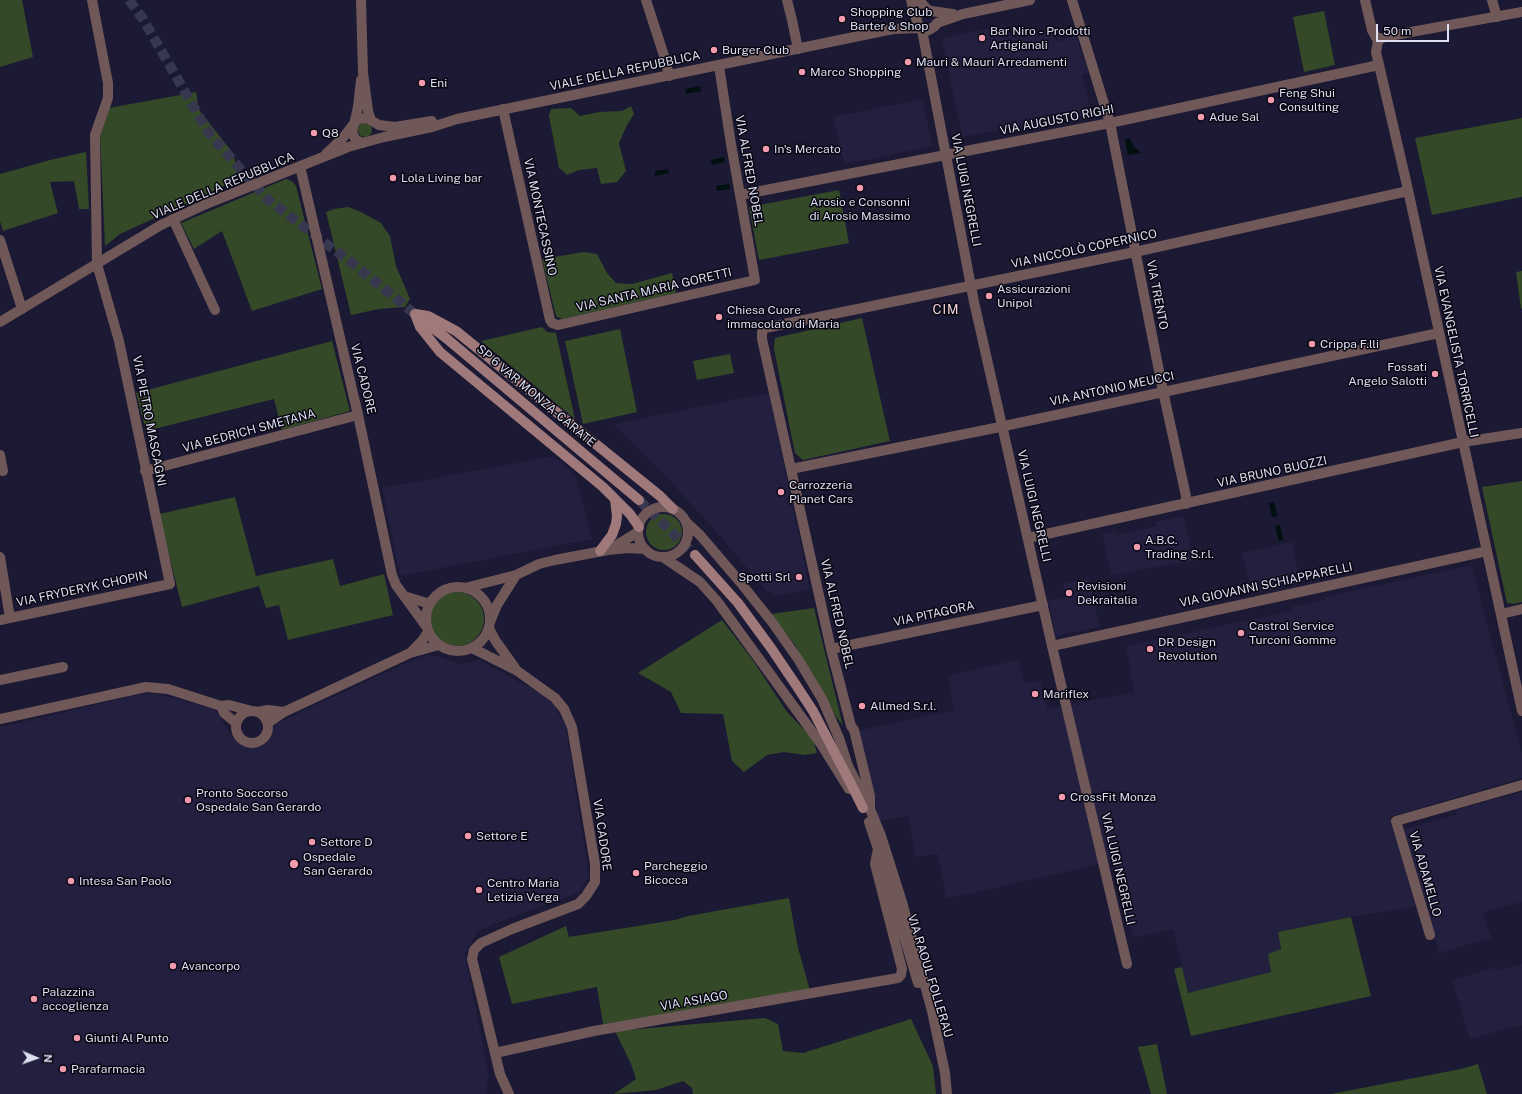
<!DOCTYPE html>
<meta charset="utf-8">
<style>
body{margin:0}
#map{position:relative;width:1522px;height:1094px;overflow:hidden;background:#1b1933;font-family:"Public Sans",sans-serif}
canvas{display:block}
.north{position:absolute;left:16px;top:1038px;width:40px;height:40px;-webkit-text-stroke:3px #070611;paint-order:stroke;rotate:92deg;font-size:11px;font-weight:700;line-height:16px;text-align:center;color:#dedef1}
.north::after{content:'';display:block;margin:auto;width:14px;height:18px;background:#dedef1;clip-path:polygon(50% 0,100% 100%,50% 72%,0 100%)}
.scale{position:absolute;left:1376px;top:24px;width:73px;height:18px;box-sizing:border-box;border:2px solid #dedef1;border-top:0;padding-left:5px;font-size:12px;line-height:14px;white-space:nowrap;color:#dedef1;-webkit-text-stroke:3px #070611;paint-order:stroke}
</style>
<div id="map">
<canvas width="1522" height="1094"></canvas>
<div class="north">N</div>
<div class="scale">50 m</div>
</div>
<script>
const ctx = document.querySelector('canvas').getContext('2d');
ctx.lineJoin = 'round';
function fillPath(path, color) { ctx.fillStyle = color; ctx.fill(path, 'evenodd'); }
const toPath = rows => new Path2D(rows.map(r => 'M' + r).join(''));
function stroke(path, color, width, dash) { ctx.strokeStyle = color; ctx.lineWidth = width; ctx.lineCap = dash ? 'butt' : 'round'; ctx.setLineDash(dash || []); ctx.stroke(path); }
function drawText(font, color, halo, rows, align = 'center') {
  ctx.font = font + ' "Public Sans",sans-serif'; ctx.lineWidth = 3; ctx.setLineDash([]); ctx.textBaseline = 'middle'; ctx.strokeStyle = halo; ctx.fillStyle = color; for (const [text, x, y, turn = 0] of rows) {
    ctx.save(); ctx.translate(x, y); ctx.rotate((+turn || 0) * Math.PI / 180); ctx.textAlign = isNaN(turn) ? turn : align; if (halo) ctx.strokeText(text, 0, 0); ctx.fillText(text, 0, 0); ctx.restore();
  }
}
const built = toPath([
 [1006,25,1010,36,1035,29,1038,37,1053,32,1057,42,1076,35,1089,73,1082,75,1092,114,962,137,942,39,951,36],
 [923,99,932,146,872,159,844,163,833,117],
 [769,393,810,589,780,596,766,591,720,536,671,482,614,424],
 [554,456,576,476,592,539,400,576,382,488],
 [1183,516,1194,561,1111,575,1102,534,1115,531,1116,535,1156,526,1156,521],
 [1292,542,1300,583,1252,594,1242,553],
 [1472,565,1484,613,1522,753,1522,778,1390,817,1416,907,1351,917,1278,932,1281,949,1268,954,1271,972,1188,993,1173,929,1133,938,1114,861,946,899,938,854,916,857,908,816,879,821,857,731,954,710,948,675,1019,660,1024,683,1040,681,1048,709,1134,692,1126,646,1291,611,1291,607,1325,600,1325,597],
 [1089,578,1100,627,1056,636,1048,601,1066,597,1063,584],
 [428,655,437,656,460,664,479,660,551,699,566,727,589,877,578,893,478,930,465,954,489,1075,486,1094,0,1094,0,727,142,694,158,694,215,710,233,737,244,746,265,745,275,725,304,710,415,659],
 [1522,792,1522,902,1483,912,1491,938,1439,953,1404,829,1456,815,1455,810],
 [1522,964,1522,1025,1470,1039,1452,980,1497,967,1499,970]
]);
const green = toPath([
 [0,0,22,0,33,57,0,67],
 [1324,11,1335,65,1304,72,1293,17],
 [196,92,199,110,233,153,238,171,231,183,120,234,105,246,100,133,109,108],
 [631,106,634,114,627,125,619,143,626,171,617,182,601,184,597,168,579,170,567,175,559,168,549,116,551,109,571,108,580,116,599,112,622,111],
 [1522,118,1522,197,1432,215,1415,138],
 '358 130a7 7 0 1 1 14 0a7 7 0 1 1-14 0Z',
 [86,152,89,209,79,209,74,181,50,182,58,213,3,231,0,221,0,174,50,160],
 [286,179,292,181,296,186,322,289,252,311,222,231,194,249,181,223],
 [839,190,849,243,759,260,749,207],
 [348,207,359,211,381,223,390,236,396,266,410,299,405,307,379,309,351,315,326,212,334,209],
 [584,252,597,254,607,273,616,283,632,284,672,273,676,293,562,319,556,316,542,259],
 [1522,271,1522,308,1521,309,1516,272],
 [862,318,890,441,803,460,795,453,774,349,775,338],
 [542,327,547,332,556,333,575,419,481,341],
 [620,329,637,412,583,424,565,341],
 [332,341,350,411,282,430,274,399,146,431,136,393],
 [730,354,734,373,697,380,693,361],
 [1522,481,1522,602,1514,604,1507,603,1482,487],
 [235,497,256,576,333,559,340,586,384,574,393,615,288,640,279,605,266,608,259,586,182,607,159,514],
 '646 532a18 18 0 1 1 36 0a18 18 0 1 1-36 0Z',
 '430 619a27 27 0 1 1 54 0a27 27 0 1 1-54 0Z',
 [814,608,843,726,834,714,795,645,771,614],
 [722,620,752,659,787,712,813,739,817,753,805,755,784,752,767,755,744,772,732,761,723,714,681,713,671,692,638,673],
 [789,898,798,948,811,994,603,1024,597,987,512,1004,499,957,566,926,569,937,675,920,688,916],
 [1351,917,1371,996,1191,1036,1174,969,1182,967,1188,993,1271,972,1268,954,1281,949,1278,932],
 [765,1018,778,1024,783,1051,803,1053,911,1019,933,1066,936,1094,693,1094,692,1088,683,1081,656,1090,614,1094,636,1079,631,1064,615,1031],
 [1157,1044,1167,1094,1151,1094,1138,1047],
 [1478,1064,1487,1094,1331,1094,1461,1069]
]);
const water = toPath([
 [700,86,701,91,686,94,685,89],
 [1130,138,1134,147,1141,153,1128,155,1125,139],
 [724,157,725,162,712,165,711,160],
 [668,169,669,173,655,176,655,171],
 [729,184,730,189,717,191,716,186],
 [1274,502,1277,516,1272,517,1269,503],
 [1280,525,1283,540,1279,541,1275,526]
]);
const secondaryTunnel = toPath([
 [129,0,143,19,208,132,267,199,352,263,415,314],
 [639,500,695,555]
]);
const minor = toPath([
 [646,0,665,59,669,76],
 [787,0,792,20,798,49],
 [911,0,914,13,917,17],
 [919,0,928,10],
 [1072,0,1110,123,1163,391,1186,496,1186,504],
 [1365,0,1372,30,1378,41,1376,52,1406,181,1522,711],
 [1492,0,1497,17],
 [922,30,974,302,1052,646,1127,964],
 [1378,41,1382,38,1389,36,1522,12],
 [503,109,550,320,552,323,558,325,755,280,731,144,719,66],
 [740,195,1110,123,1379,65],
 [173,219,215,310],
 [0,240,22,309],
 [0,455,3,471],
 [791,469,995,428,1439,333],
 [145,471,358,415],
 [1028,538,1463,442,1522,433],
 [0,557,10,618],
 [1501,614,1522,609],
 [0,620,170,584,119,341,97,264,95,135,108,98,108,83,92,0],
 [489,628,495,640,515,668],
 [1052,646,1487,551],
 [472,648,516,670,555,698,564,709,572,727,595,864,595,882,586,896,578,904,512,929,481,943,474,950,472,959,479,987,500,1074,509,1094],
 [831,649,1043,605],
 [0,680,63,667],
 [848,766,870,809,881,836,902,902,932,1011,945,1073,947,1094],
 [870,809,870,796,854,730,851,726,831,649,762,339,762,332,765,328,1135,252,1408,191],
 [869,822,878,849,918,983],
 [1430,935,1396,821,1522,785],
 [495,1053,594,1031,898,978,901,975,902,969,875,864,878,849]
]);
const tertiary = toPath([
 [361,0,363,73,368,111,371,120],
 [920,28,916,19,918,14,924,10,953,14],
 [361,80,358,107,352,133,356,140,363,143],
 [326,154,342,139,356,121,359,119,367,118,379,125,395,127,432,121],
 [300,166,358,415,392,575,396,585,426,626],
 [0,322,161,225,206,204,348,147,384,137,432,127,457,119,893,29,920,28,926,31,929,30,935,26,937,23,963,14,1030,0],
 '638 532a25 25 0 1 1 50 0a25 25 0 1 1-50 0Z',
 [687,523,700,535,740,582,772,622,798,659,822,699,839,738,848,766],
 [612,548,638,532],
 [663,557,700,582,717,601,821,744,849,789],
 '426 619a32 32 0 1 1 64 0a32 32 0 1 1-64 0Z',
 [465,588,516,575,539,564,555,560,608,550,628,548,645,549],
 [404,596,430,604],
 [490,622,497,605,516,575],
 [412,651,422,641,428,632],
 [221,706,224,713,236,723],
 '236 727a16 16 0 1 1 32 0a16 16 0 1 1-32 0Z',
 [257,712,268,710,284,712],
 [0,719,146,687,168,689,221,706,229,705,252,711],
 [268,723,284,712,410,653,439,645]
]);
const secondary = toPath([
 [415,314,428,316,456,331,660,496,673,509],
 [415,314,420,327,440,352,603,487,630,514,639,527],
 [417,316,446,338,639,500],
 [600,551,612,535,616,524,617,516,615,500],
 [695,555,738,603,771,648,796,685,813,711,851,784,863,808]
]);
const markers = [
 [842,19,4,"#f29aae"],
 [982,38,4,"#f29aae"],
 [714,50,4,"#f29aae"],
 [908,62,4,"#f29aae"],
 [802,72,4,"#f29aae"],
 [422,83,4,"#f29aae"],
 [1271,100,4,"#f29aae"],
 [1201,117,4,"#f29aae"],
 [314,133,4,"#f29aae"],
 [766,149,4,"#f29aae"],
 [393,178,4,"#f29aae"],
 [860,188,4,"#f29aae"],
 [989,296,4,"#f29aae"],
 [719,317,4,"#f29aae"],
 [1312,344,4,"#f29aae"],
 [1435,374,4,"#f29aae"],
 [781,492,4,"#f29aae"],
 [1137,547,4,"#f29aae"],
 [799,577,4,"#f29aae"],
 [1069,593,4,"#f29aae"],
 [1241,633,4,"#f29aae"],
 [1150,649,4,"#f29aae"],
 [1035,694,4,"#f29aae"],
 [862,706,4,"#f29aae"],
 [1062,797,4,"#f29aae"],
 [188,800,4,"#f29aae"],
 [468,836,4,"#f29aae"],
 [312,842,4,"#f29aae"],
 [294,864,5,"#f29aae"],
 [636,873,4,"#f29aae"],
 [71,881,4,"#f29aae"],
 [479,890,4,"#f29aae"],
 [173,966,4,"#f29aae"],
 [34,999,4,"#f29aae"],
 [77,1038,4,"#f29aae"],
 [63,1069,4,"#f29aae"]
];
const poiNames = [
 ["Shopping Club",850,12],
 ["Barter & Shop",850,26],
 ["Bar Niro - Prodotti",990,31],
 ["Artigianali",990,45],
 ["Burger Club",722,50],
 ["Mauri & Mauri Arredamenti",916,62],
 ["Marco Shopping",810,72],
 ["Eni",430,83],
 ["Feng Shui",1279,93],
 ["Consulting",1279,107],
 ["Adue Sal",1209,117],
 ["Q8",322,133],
 ["In's Mercato",774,149],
 ["Lola Living bar",401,178],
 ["Arosio e Consonni",860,202,"center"],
 ["di Arosio Massimo",860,216,"center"],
 ["Assicurazioni",997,289],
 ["Unipol",997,303],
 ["Chiesa Cuore",727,310],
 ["immacolato di Maria",727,324],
 ["Crippa F.lli",1320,344],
 ["Fossati",1427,367,"right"],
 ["Angelo Salotti",1427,381,"right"],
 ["Carrozzeria",789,485],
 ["Planet Cars",789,499],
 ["A.B.C.",1145,540],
 ["Trading S.r.l.",1145,554],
 ["Spotti Srl",791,577,"right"],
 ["Revisioni",1077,586],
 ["Dekraitalia",1077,600],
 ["Castrol Service",1249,626],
 ["Turconi Gomme",1249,640],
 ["DR Design",1158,642],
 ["Revolution",1158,656],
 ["Mariflex",1043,694],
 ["Allmed S.r.l.",870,706],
 ["Pronto Soccorso",196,793],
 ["Ospedale San Gerardo",196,807],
 ["CrossFit Monza",1070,797],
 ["Settore E",476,836],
 ["Settore D",320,842],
 ["Ospedale",303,857],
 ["San Gerardo",303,871],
 ["Parcheggio",644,866],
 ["Bicocca",644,880],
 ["Intesa San Paolo",79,881],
 ["Centro Maria",487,883],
 ["Letizia Verga",487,897],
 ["Avancorpo",181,966],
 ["Palazzina",42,992],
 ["accoglienza",42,1006],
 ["Giunti Al Punto",85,1038],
 ["Parafarmacia",71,1069]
];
const streetNames = [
 ["VIALE DELLA REPUBBLICA",625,71,-12],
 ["VIA AUGUSTO RIGHI",1057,120,-11],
 ["VIA ALFRED NOBEL",749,171,80],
 ["VIALE DELLA REPUBBLICA",223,186,-23],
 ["VIA LUIGI NEGRELLI",966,190,79],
 ["VIA MONTECASSINO",540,217,78],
 ["VIA NICCOLÒ COPERNICO",1084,249,-12],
 ["VIA SANTA MARIA GORETTI",654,290,-13],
 ["VIA TRENTO",1157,295,79],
 ["VIA EVANGELISTA TORRICELLI",1456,352,78],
 ["VIA CADORE",363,379,76],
 ["VIA ANTONIO MEUCCI",1112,389,-12],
 ["SP 6 VAR MONZA-CARATE",536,396,40],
 ["VIA PIETRO MASCAGNI",149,421,79],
 ["VIA BEDRICH SMETANA",249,431,-15],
 ["VIA BRUNO BUOZZI",1272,472,-12],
 ["VIA LUIGI NEGRELLI",1034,506,77],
 ["VIA GIOVANNI SCHIAPPARELLI",1266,585,-12],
 ["VIA FRYDERYK CHOPIN",82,589,-12],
 ["VIA ALFRED NOBEL",837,614,77],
 ["VIA PITAGORA",934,614,-12],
 ["VIA CADORE",602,835,82],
 ["VIA LUIGI NEGRELLI",1118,869,77],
 ["VIA ADAMELLO",1425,874,74],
 ["VIA RAOUL FOLLERAU",930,976,73],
 ["VIA ASIAGO",694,1001,-10]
];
const neighbourhoodNames = [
 ["CIM",946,310]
];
fillPath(built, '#221f3f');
fillPath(green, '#344927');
fillPath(water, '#000f10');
stroke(secondaryTunnel, '#383750', 10, [10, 5]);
stroke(minor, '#705859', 10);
stroke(tertiary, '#705859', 10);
stroke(secondary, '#a0797b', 10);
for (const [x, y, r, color] of markers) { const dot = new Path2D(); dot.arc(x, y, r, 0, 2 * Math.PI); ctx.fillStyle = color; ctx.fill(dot); stroke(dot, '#070611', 1.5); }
drawText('12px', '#dedef1', '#070611', poiNames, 'left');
drawText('12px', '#dedef1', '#070611', streetNames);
ctx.letterSpacing = '1px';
drawText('13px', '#f4d1d8', '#070611', neighbourhoodNames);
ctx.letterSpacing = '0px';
</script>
